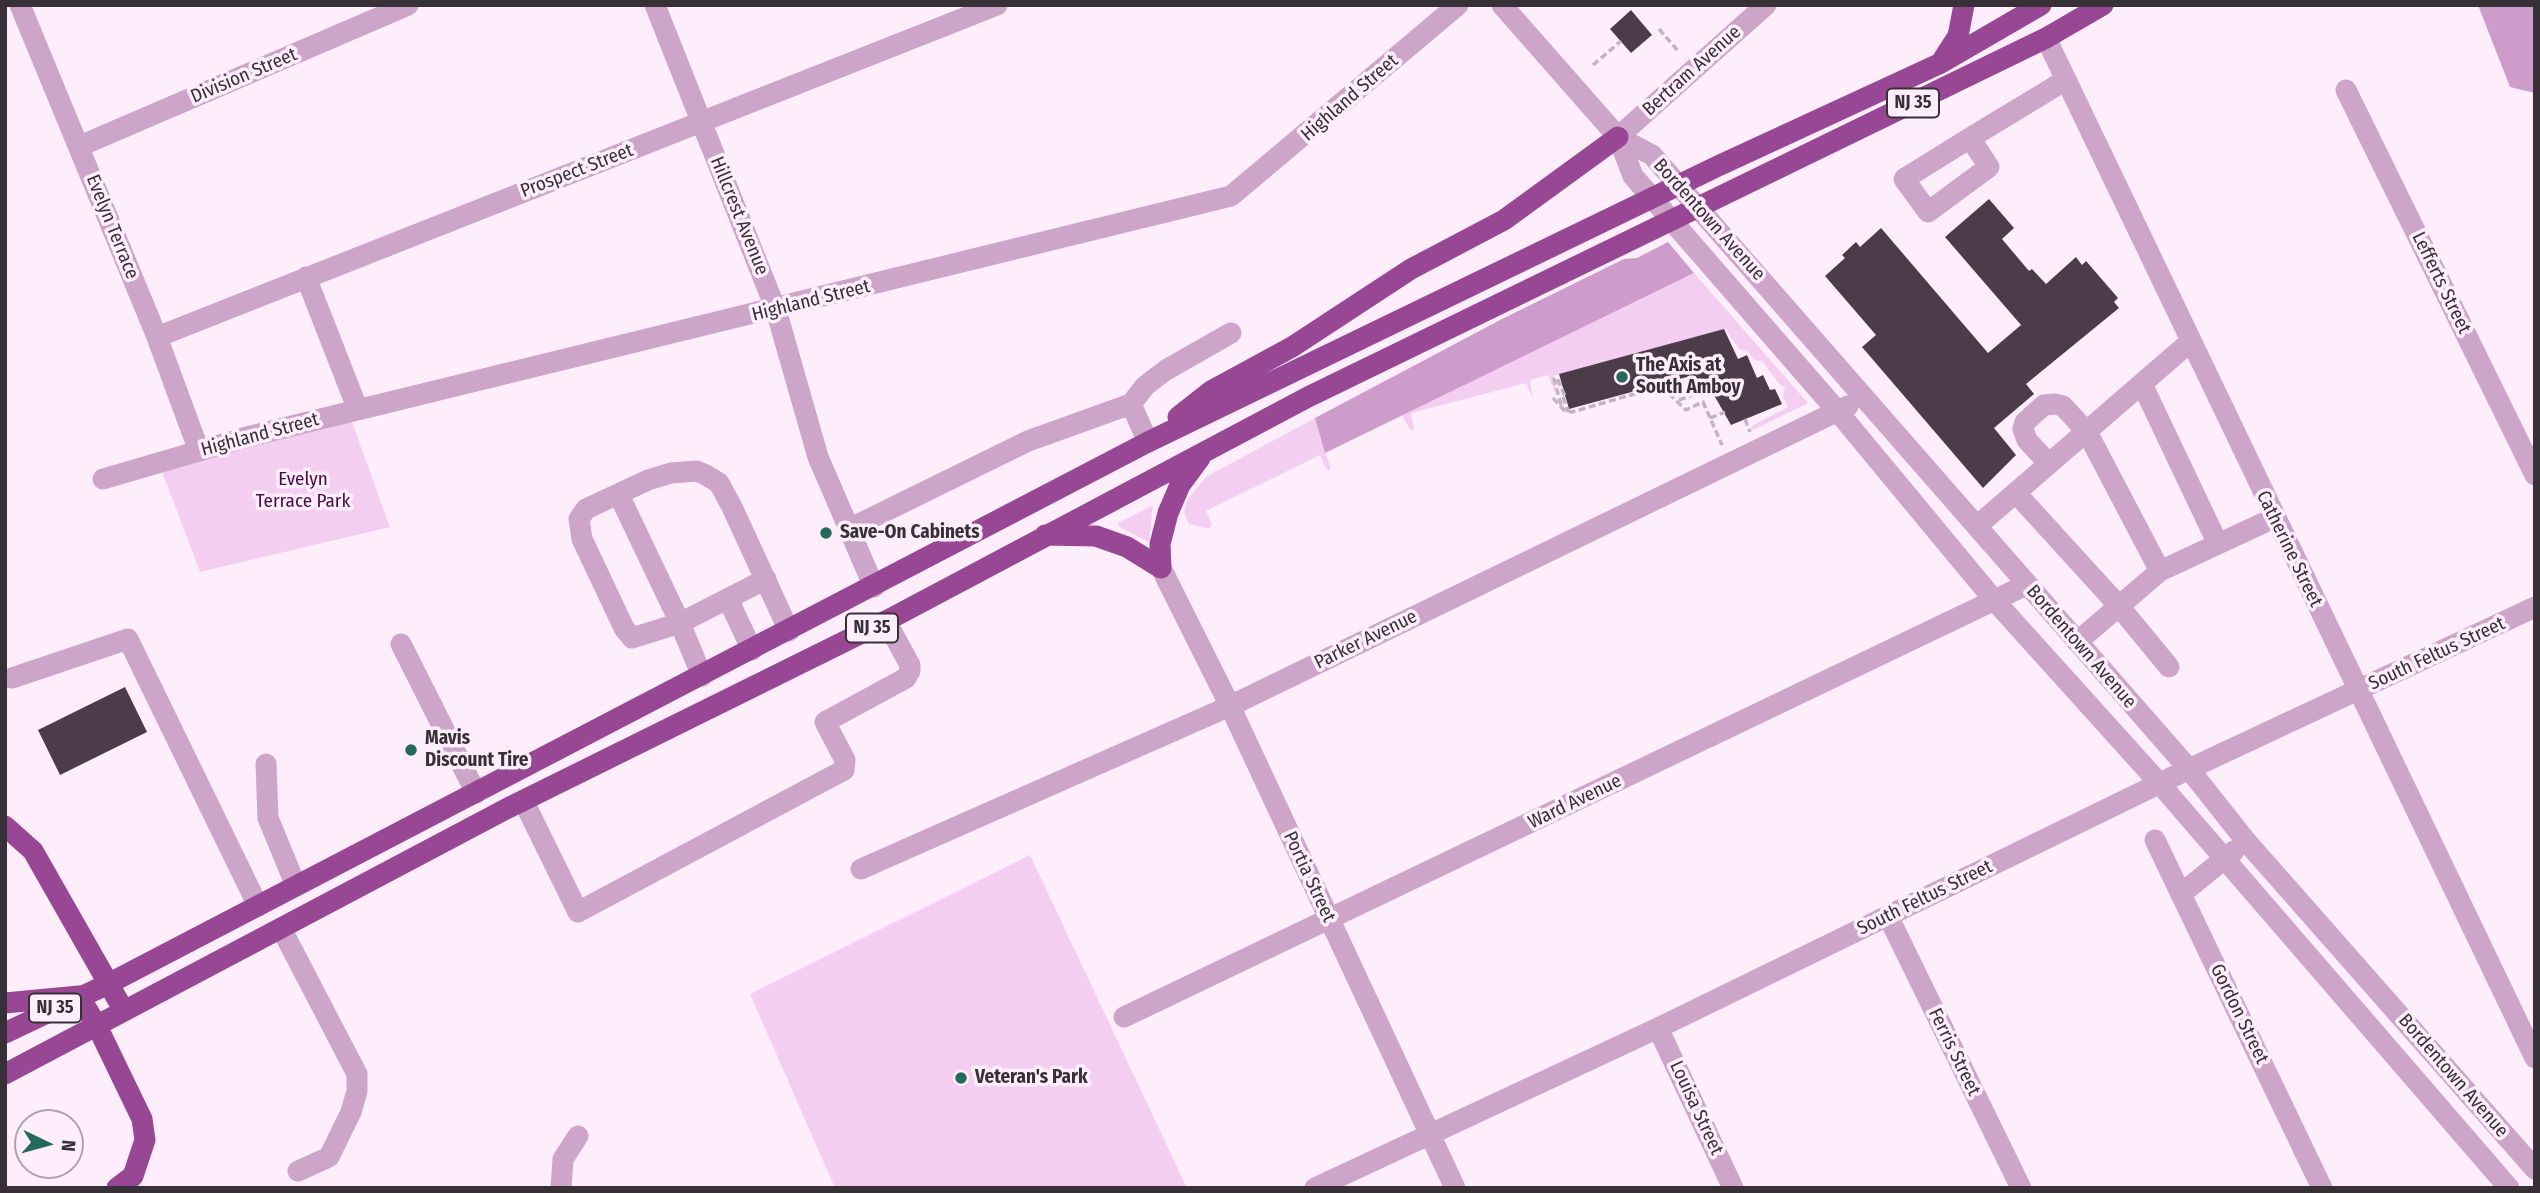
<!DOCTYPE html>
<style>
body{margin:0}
#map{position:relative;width:2540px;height:1193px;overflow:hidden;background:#feeefc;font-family:"Fira Sans Condensed",sans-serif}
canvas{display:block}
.frame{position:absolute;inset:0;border:7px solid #383037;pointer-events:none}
.north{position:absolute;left:14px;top:1109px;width:70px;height:70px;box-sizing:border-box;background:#feeefc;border:2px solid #afa2ad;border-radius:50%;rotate:95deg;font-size:19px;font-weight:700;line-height:28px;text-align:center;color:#383037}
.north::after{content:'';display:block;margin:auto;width:24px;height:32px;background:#23695c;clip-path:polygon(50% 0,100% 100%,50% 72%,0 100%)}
</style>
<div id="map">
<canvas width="2540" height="1193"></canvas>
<div class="frame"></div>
<div class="north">N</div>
</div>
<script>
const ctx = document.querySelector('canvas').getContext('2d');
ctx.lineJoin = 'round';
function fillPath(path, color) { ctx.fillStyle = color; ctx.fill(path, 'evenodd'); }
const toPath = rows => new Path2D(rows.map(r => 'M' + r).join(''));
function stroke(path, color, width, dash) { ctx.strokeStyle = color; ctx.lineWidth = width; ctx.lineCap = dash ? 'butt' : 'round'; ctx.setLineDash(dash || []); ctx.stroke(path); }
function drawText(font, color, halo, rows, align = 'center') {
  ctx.font = font + ' "Fira Sans Condensed",sans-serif'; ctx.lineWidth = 7; ctx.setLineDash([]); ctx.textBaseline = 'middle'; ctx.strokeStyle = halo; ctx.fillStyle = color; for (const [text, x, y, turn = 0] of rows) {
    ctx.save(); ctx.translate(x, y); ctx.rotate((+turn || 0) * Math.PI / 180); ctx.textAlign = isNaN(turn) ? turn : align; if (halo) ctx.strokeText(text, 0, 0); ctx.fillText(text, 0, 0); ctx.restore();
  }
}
const green = toPath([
 [1694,273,1808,403,1753,430,1750,427,1788,407,1783,397,1785,387,1780,385,1762,361,1755,360,1748,352,1739,349,1725,329,1553,376,1556,394,1548,375,1530,380,1533,399,1526,383,1411,413,1414,430,1410,430,1402,415],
 [1315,418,1331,470,1327,470,1320,455,1206,511,1212,525,1209,529,1189,524,1184,512,1187,500,1206,477],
 [352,422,390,527,200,572,161,469],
 [1153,505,1149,542,1119,527,1118,523],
 [1030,855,1187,1188,835,1188,750,994]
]);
const forest = toPath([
 [2478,5,2535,5,2535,93,2510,87],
 [1668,242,1694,273,1325,453,1315,418,1502,319,1624,259,1637,258]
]);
const building = toPath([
 [1631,10,1652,35,1631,53,1610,29],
 [1989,199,2014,228,2002,239,2029,271,2032,269,2046,284,2076,257,2082,265,2086,261,2118,298,2114,302,2119,308,2026,384,2034,394,1994,428,2016,455,1983,488,1862,347,1876,335,1825,276,1845,258,1842,255,1856,242,1860,247,1881,228,1988,353,2021,325,1945,237],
 [1724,329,1738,359,1747,355,1757,378,1763,375,1770,390,1775,389,1782,404,1731,425,1710,388,1696,396,1687,377,1569,409,1559,374],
 [125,687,147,732,60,775,38,730]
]);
const path = toPath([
 [1659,29,1679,52],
 [1593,65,1621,41],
 [1563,397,1568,412],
 [1553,398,1564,410,1572,412,1648,390,1665,390,1686,410,1703,402,1722,445],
 [1679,400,1695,394],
 [1561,405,1554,379,1557,378,1565,396],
 [1710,418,1725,412],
 [1745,419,1750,432]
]);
const minor = toPath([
 [20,5,157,337,199,451],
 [655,5,776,310,818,457,874,587],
 [1502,5,1618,137,1652,155,1666,171,2189,769,2246,841,2535,1169],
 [2046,38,2535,1058],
 [2346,90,2535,475],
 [1618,137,1633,176,1839,413,1994,600,2160,784,2509,1188],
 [1618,137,1766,5],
 [1970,138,1989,167,1928,212,1904,179,1970,138,2064,81],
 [80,146,408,5],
 [306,277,358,410],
 [157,337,997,5],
 [2142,384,2218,544],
 [1131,404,1145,386,1166,370,1231,333],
 [2049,464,2027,440,2023,429,2025,422,2044,405,2055,404,2063,406,2087,432,2160,571],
 [103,479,247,437,1231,196,1458,5],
 [2016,493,2118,605,2169,667],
 [619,495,680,623,766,579],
 [1977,526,2190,342],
 [849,529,1028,441,1131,404,1148,442],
 [1161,568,1230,706,1455,1188],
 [728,599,752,650],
 [2077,642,2160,571,2274,518],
 [401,644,476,793],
 [702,676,680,623,632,638,624,628,582,539,579,519,586,509,648,480,671,473,697,471,706,475,719,483,732,507,789,631],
 [12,678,128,639,258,906],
 [266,764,268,818,296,886],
 [524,802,578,912,844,770,845,760,825,722,906,678,910,671,910,665,886,621],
 [2155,840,2322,1188],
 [861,869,1230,706,1848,406],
 [2181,894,2234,851],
 [1888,916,2021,1188],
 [281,928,357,1074,357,1091,351,1112,329,1157,298,1171],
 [1124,1017,2026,585],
 [1658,1028,1733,1188],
 [561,1188,563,1159,578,1136],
 [1315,1188,1658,1028,2189,769,2535,607]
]);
const highway = toPath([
 [1942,61,1958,36,1964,5],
 [1178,417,1211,391,1292,347,1411,269,1504,220,1618,137],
 [1045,535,1096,536,1127,547,1161,568],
 [1161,568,1160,544,1168,513,1180,485,1200,458],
 [5,826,33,851,124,1011],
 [5,1003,79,996,97,1026,142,1119,145,1140,133,1176,117,1188],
 [5,1033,106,985,1148,442,1718,166,1941,63,2041,5],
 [5,1074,506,809,886,621,1308,397,2046,38,2103,5]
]);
const markers = [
 [1622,377,7,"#23695c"],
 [826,533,7,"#23695c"],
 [411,750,7,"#23695c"],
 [961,1078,7,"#23695c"]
];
const shields = [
 [1913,103,52],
 [872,628,52],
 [55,1008,52]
];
const shieldNames = [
 ["NJ 35",1913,103],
 ["NJ 35",872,628],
 ["NJ 35",55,1008]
];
const streetNames = [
 ["Bertram Avenue",1692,71,-42],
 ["Division Street",244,76,-23],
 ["Highland Street",1350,98,-41],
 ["Prospect Street",577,171,-21],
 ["Hillcrest Avenue",739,216,68],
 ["Bordentown Avenue",1709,220,48],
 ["Evelyn Terrace",112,227,68],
 ["Lefferts Street",2441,283,64],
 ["Highland Street",811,301,-14],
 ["Highland Street",260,435,-15],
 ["Catherine Street",2289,549,64],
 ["Parker Avenue",1366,640,-26],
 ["Bordentown Avenue",2081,647,49],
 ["South Feltus Street",2437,654,-25],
 ["Ward Avenue",1575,802,-26],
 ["Portia Street",1309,877,65],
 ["South Feltus Street",1925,898,-26],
 ["Gordon Street",2239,1014,64],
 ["Ferris Street",1954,1052,64],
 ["Bordentown Avenue",2453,1076,49],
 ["Louisa Street",1696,1108,65]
];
const poiNames = [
 ["The Axis at",1636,366],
 ["South Amboy",1636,388],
 ["Save-On Cabinets",840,533],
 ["Mavis",425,739],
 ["Discount Tire",425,761],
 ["Veteran's Park",975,1078]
];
const parkNames = [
 ["Evelyn",303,480],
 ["Terrace Park",303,502]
];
fillPath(green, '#f4cef1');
fillPath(forest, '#ce9cca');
fillPath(building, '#4c3c4a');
stroke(path, '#c2b4c0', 3.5, [7, 3.5]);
stroke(minor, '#cca5c9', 21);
stroke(highway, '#974794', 21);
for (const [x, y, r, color] of markers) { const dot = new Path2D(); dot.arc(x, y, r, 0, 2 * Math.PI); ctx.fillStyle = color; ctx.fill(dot); stroke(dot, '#feeefc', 2.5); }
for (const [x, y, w] of shields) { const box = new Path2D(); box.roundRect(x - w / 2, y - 14.5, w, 29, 5); ctx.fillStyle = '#feeefc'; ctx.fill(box); stroke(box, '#383037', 2); }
drawText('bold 18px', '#383037', null, shieldNames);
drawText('19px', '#383037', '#feeefc', streetNames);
drawText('bold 19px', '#383037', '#feeefc', poiNames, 'left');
drawText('19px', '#480b46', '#feeefc', parkNames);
</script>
